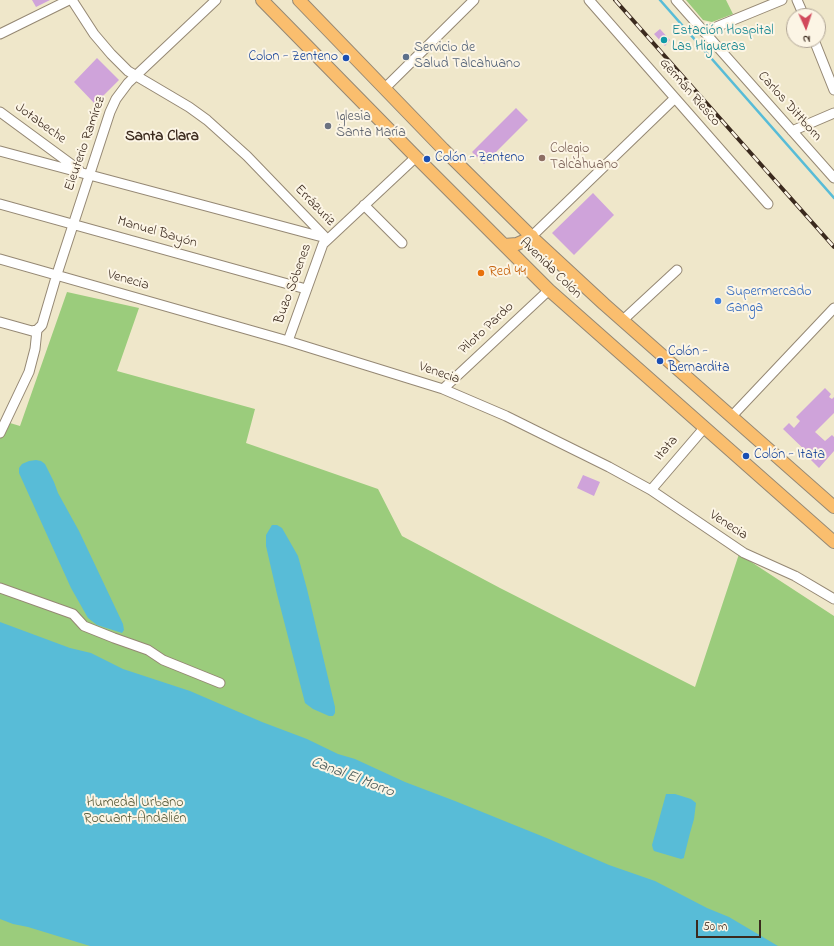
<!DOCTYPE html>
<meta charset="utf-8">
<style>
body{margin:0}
#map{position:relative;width:834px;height:946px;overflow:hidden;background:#efe7ca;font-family:"Indie Flower",sans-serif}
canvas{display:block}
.north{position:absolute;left:786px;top:8px;width:40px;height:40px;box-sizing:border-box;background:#fcf5e5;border:1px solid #afa495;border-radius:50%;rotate:177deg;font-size:11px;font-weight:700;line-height:16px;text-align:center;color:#3b2a1e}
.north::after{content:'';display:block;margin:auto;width:14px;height:18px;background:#d1495b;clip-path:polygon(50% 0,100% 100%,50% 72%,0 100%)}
.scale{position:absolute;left:696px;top:920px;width:65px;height:18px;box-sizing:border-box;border:2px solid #3b2a1e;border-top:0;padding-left:5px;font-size:12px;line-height:14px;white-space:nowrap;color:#3b2a1e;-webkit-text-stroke:3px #fcf5e5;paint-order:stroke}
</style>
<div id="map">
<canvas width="834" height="946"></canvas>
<div class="north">N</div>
<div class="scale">50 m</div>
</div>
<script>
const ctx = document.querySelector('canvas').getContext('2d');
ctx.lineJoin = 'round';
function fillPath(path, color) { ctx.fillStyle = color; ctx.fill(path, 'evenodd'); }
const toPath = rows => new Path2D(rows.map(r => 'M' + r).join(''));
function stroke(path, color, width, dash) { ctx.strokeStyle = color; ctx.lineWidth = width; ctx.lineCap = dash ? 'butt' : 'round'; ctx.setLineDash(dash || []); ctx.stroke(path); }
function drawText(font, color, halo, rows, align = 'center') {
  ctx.font = font + ' "Indie Flower",sans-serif'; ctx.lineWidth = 4; ctx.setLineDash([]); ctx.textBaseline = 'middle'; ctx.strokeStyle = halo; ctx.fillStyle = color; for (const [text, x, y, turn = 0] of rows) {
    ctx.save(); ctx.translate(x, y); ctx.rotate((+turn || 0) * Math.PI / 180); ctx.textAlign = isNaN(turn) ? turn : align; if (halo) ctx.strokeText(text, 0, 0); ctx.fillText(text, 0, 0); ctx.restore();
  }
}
const green = toPath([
 [686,0,726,0,733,14,712,22,703,20],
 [67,292,139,308,117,371,255,409,246,443,378,489,402,536,500,588,695,687,739,554,834,616,834,946,0,946,0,420,20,426]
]);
const water = toPath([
 [36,460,41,461,45,464,54,482,58,493,79,531,123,624,124,630,122,633,97,625,88,618,71,588,19,473,19,468,22,464,29,461],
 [272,525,277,525,282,528,298,556,307,589,335,707,335,713,333,716,329,716,313,709,305,703,277,594,266,546,266,535],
 [0,622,70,648,91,653,123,669,190,691,262,722,307,739,338,754,355,759,405,782,455,801,549,839,609,865,655,881,707,908,729,917,778,946,90,946,28,927,13,924,0,919],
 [666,794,675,794,691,799,696,803,694,819,690,833,684,857,684,858,681,859,654,851,653,849,652,845]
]);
const stream = toPath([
 [660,0,834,198]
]);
const building = toPath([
 [32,0,50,0,36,7],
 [660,29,670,40,665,46,654,34],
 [97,58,119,80,95,104,74,82],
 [516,108,528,120,484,164,472,152],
 [593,193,614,215,574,255,552,233],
 [825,388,831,394,829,397,832,399,834,397,834,413,815,432,825,441,832,435,834,437,834,451,819,468,810,459,812,457,783,429,789,423,794,428,800,421,796,417],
 [583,475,600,482,594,496,577,488]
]);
const minor = toPath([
 [72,0,94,34,111,54,128,71,189,107,207,120,247,156,327,239],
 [589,0,768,204],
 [676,0,834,178],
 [797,0,804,16],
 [704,32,782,0],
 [0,34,69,0],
 [814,40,834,90],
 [385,88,474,0],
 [0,112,79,170],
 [792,131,834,113],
 [0,151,326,238],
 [0,204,306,289],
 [364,205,402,243],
 [532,236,675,98],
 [0,259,288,341,443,389,506,416,609,467,651,490,744,553,795,576,834,599],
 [623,320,677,270],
 [0,322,32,331,37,330],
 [37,330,42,325,57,274,110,112,116,99,128,83,216,0],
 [288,341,323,244,416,157],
 [443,389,549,290],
 [732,416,834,308],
 [0,433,29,372,35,349,37,330],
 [651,490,705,427],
 [0,588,73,614,84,626,114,638,148,650,163,660,220,683]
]);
const major = toPath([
 [262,0,416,157,549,290,834,542],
 [299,0,443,149,537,242,604,304,834,507],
 [504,245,517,244,526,240,532,236]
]);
const rail = toPath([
 [615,0,834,247]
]);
const markers = [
 [664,40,4,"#0f9aa8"],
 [406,57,4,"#5c6f8a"],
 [346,58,4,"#1a4fb4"],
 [328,126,4,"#6b7280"],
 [542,158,4,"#8d6e63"],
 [427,159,4,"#1a4fb4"],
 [481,273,4,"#e8710a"],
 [718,301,4,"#3f7fe0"],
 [660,361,4,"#1a4fb4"],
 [746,456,4,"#1a4fb4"]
];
const cultureNames = [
 ["Estación Hospital",672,32],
 ["Las Higueras",672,48]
];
const serviceNames = [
 ["Servicio de",414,49],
 ["Salud Talcahuano",414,65]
];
const transitNames = [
 ["Colon - Zenteno",338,58,"right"],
 ["Colón - Zenteno",435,159],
 ["Colón -",668,353],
 ["Bernardita",668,369],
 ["Colón - Itata",754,456]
];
const streetNames = [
 ["Germán Riesco",689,93,49],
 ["Carlos Dittborn",789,107,48],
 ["Jotabeche",40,124,36],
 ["Eleuterio Ramírez",86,144,-71],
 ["Errázuriz",314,206,46],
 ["Manuel Bayón",157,233,16],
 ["Avenida Colón",550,269,44],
 ["Venecia",128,281,16],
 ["Buzo Sóbenes",294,284,-70],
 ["Piloto Pardo",487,329,-43],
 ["Venecia",439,374,19],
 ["Itata",667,449,-49],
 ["Venecia",728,526,33]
];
const worshipNames = [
 ["Iglesia",336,118],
 ["Santa María",336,134]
];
const educationNames = [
 ["Colegio",550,150],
 ["Talcahuano",550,166]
];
const foodNames = [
 ["Red 44",489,273]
];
const shopNames = [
 ["Supermercado",726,293],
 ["Ganga",726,309]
];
const parkNames = [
 ["Humedal Urbano",135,804],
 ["Rocuant-Andalién",135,820]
];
const neighbourhoodNames = [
 ["Santa Clara",162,138]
];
const waterNames = [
 ["Canal El Morro",352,778,21]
];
fillPath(green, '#9bcc7c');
fillPath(water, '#58bcd7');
stroke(stream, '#58bcd7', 2.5);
fillPath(building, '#cfa3da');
stroke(minor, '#958874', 11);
stroke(major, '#958874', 14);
stroke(minor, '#fff', 9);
stroke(major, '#fabe6e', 12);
stroke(rail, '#3b2a1e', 4);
stroke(rail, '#fcf5e5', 2.5, [8]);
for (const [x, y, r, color] of markers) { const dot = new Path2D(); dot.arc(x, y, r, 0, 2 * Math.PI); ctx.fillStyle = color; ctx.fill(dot); stroke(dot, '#fcf5e5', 1.5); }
drawText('14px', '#0d838f', '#fcf5e5', cultureNames, 'left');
drawText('14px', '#4e5e75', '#fcf5e5', serviceNames, 'left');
drawText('14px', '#164399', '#fcf5e5', transitNames, 'left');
drawText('14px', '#3b2a1e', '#fcf5e5', streetNames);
drawText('14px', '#5b616d', '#fcf5e5', worshipNames, 'left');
drawText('14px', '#785e54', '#fcf5e5', educationNames, 'left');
drawText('14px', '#c56008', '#fcf5e5', foodNames, 'left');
drawText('14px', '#366cbe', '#fcf5e5', shopNames, 'left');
drawText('14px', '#585b3a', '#fcf5e5', parkNames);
drawText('bold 15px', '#3b2a1e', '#fcf5e5', neighbourhoodNames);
drawText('italic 15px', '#445656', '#fcf5e5', waterNames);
</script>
